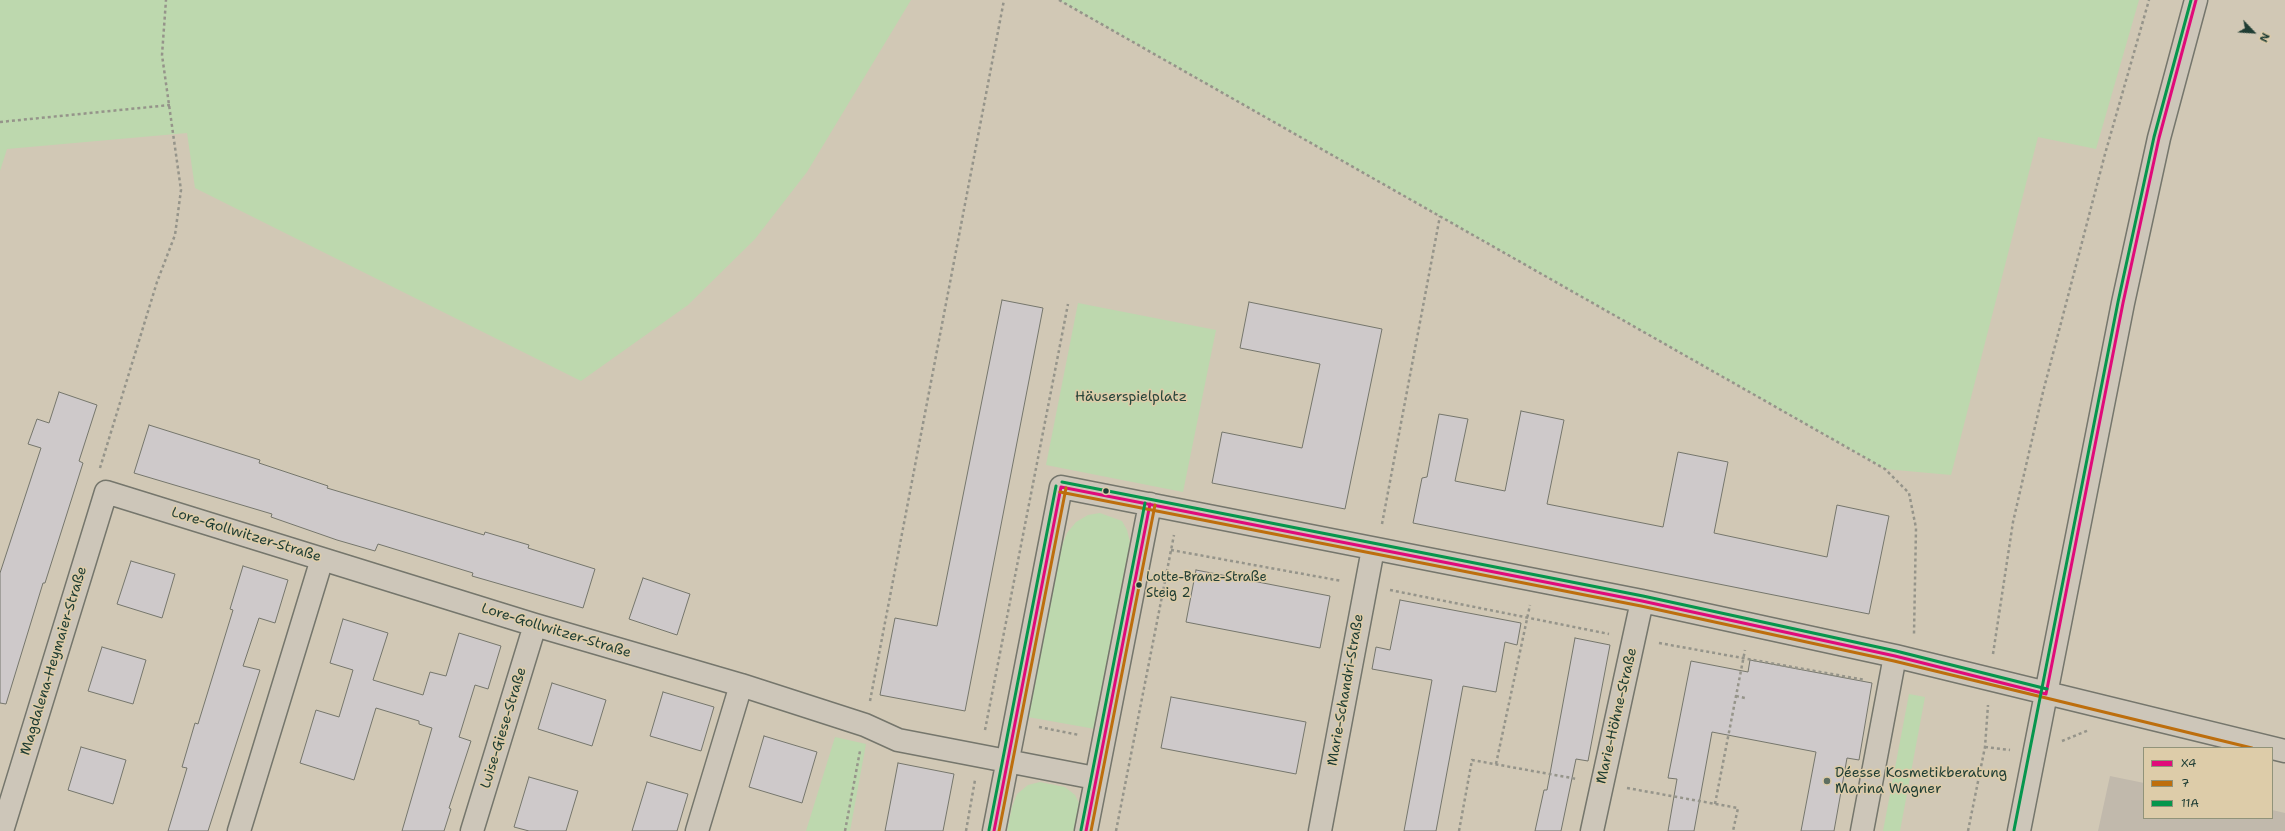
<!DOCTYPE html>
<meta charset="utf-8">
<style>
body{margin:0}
#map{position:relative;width:2285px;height:831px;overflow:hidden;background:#d1c8b5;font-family:"Shantell Sans",sans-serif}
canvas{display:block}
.legend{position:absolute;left:2143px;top:747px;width:130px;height:72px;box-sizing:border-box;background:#ddcca9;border:1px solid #91937a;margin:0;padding:5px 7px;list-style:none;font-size:12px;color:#1f3d34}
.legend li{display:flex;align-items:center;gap:8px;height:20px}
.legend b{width:20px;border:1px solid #91937a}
.north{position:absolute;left:2233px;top:12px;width:40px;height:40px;-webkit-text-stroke:3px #ddcca9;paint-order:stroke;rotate:115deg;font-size:11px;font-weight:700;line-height:16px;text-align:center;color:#1f3d34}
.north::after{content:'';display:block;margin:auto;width:14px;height:18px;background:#1f3d34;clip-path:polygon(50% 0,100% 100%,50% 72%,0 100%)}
</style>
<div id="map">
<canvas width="2285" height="831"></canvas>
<ul class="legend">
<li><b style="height:5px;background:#e00a7a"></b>X4</li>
<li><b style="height:5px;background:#bd6e0d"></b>7</li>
<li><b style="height:5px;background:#05964d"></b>11A</li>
</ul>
<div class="north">N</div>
</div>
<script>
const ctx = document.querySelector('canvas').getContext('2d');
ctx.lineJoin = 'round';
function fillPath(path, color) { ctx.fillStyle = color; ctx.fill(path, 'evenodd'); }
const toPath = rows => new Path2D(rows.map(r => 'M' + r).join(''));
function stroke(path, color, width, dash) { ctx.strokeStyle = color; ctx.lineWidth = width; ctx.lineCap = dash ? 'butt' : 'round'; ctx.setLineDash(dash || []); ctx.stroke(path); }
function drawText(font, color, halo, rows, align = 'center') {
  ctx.font = font + ' "Shantell Sans",sans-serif'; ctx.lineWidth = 3; ctx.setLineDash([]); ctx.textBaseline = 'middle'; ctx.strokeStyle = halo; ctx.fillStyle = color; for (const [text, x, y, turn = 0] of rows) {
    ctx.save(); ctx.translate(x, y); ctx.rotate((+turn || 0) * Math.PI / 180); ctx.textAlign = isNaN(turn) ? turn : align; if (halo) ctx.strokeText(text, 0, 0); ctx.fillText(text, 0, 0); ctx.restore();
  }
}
const built = toPath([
 [2110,776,2144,783,2144,818,2272,818,2272,810,2285,813,2285,831,2098,831]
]);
const green = toPath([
 [0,0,911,0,807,172,755,239,688,305,581,381,195,188,187,133,7,149,0,171],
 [1059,0,2139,0,2096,149,2038,137,1951,475,1885,469],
 [1078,303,1216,330,1183,492,1046,465],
 [1100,513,1122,521,1127,530,1130,542,1129,557,1095,729,1028,717,1061,548,1067,533,1076,522,1088,515],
 [1909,694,1925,697,1900,831,1883,831],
 [835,737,866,744,850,831,806,831],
 [1040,782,1065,787,1075,795,1079,803,1076,831,1007,831,1012,807,1017,794,1028,785]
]);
const building = toPath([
 [1002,300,1043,308,965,711,880,695,895,618,937,626,1002,300],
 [1249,302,1382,329,1345,509,1212,483,1222,432,1302,448,1320,364,1240,348,1249,302],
 [59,392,97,405,79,461,83,463,45,583,43,583,6,704,0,703,0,573,41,448,28,444,37,419,49,423,59,392],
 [1521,411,1564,420,1547,504,1663,527,1678,452,1728,462,1714,533,1827,557,1837,505,1889,516,1869,614,1413,523,1422,478,1427,477,1439,414,1468,419,1455,481,1505,491,1521,411],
 [149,425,260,460,259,463,328,486,327,488,484,535,485,532,529,545,528,548,595,569,583,608,472,576,473,573,378,544,375,551,337,540,271,517,272,514,134,473,149,425],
 [131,561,175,574,162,618,117,604,131,561],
 [243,566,288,580,275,623,259,618,243,666,260,670,208,831,168,831,187,768,182,767,195,723,198,724,233,610,230,609,243,566],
 [1196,570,1330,596,1320,648,1186,622,1196,570],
 [643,578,690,594,677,635,629,619,643,578],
 [1400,600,1521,623,1517,645,1505,642,1496,692,1463,686,1436,831,1404,831,1432,680,1372,669,1376,647,1390,650,1400,600],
 [343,619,388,633,373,680,423,695,430,672,446,676,459,633,501,646,488,689,475,685,459,737,471,741,449,808,451,809,444,831,402,831,432,728,419,724,419,721,376,708,354,780,300,763,316,710,339,717,353,670,330,663,343,619],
 [1575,638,1610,645,1588,761,1576,759,1561,831,1535,831,1544,790,1547,790,1575,638],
 [102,647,146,660,133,704,88,691,102,647],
 [1750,660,1872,683,1859,760,1847,758,1834,831,1801,831,1816,752,1712,732,1694,831,1668,831,1677,779,1668,778,1691,661,1748,672,1750,660],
 [552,683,606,700,592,746,538,729,552,683],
 [663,692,714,707,701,751,650,736,663,692],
 [1171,697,1306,722,1296,774,1161,748,1171,697],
 [764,736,817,752,802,803,749,787,764,736],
 [81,747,126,760,113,804,68,790,81,747],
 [898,763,954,774,943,831,885,831,898,763],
 [529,777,578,791,566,831,529,831,514,827,529,777],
 [647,782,688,794,677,831,632,831,647,782]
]);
const path = toPath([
 [1059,0,1885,469,1909,493,1916,528,1914,634],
 [0,122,170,105],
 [100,468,157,282,175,235,181,190,162,55,166,0],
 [1382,524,1440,216],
 [1171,550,1342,581],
 [1390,590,1609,634],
 [1659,643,1865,680],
 [1993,654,2013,522,2043,392,2105,154,2149,0],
 [1736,696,1745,698],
 [870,701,1004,0],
 [1039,727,1079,735],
 [985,730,1068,304],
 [2062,741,2089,730],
 [1985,747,2010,750],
 [1496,764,1530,605],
 [1627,788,1738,808,1733,831],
 [1715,804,1745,650],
 [845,831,860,751],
 [966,831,975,780],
 [1116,831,1174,535],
 [1459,831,1472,760,1577,779],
 [1968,831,1985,747,1988,705]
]);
const minor = toPath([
 [2,831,106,492,535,625,741,685,865,725,898,740,1095,778],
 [239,831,322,559],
 [472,831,535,625],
 [697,831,741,685],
 [994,831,1061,487,1642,601,1895,656,2285,751],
 [1086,831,1150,504],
 [1320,831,1373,549],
 [1592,831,1642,601],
 [1862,831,1895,656],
 [2019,831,2123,303,2159,138,2196,0]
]);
const bus1 = toPath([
 [2046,694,2123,303,2159,138,2196,0],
 [994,831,1061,487,1642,601,1895,656,2046,694],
 [1086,831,1150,504]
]);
const bus2 = toPath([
 [1060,492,1641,606,1894,661,2252,748],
 [999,831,1066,488],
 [1091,831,1155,505]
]);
const bus3 = toPath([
 [1062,482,1643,596,1896,651,2047,689],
 [989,830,1056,486],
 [1081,830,1145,503],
 [2014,830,2118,302,2154,137,2191,0]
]);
const markers = [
 [1106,491,3.5,"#1f3d34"],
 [1139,585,3.5,"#1f3d34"],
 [1827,781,4,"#5d6e61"]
];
const busNames = [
 ["Lotte-Branz-Straße",1146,578],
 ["Steig 2",1146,594]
];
const parkNames = [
 ["Häuserspielplatz",1131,397]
];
const streetNames = [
 ["Lore-Gollwitzer-Straße",246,535,17],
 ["Lore-Gollwitzer-Straße",556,631,17],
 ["Magdalena-Heymaier-Straße",54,661,-73],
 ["Marie-Schandri-Straße",1346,690,-80],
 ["Marie-Höhne-Straße",1617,716,-77],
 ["Luise-Giese-Straße",504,728,-73]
];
const poiNames = [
 ["Déesse Kosmetikberatung",1835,773],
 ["Marina Wagner",1835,789]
];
fillPath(built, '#c1b9ac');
fillPath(green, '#bdd8ae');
fillPath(building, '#cec9ca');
stroke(building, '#75766c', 1);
stroke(minor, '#75766c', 25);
stroke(path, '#95948a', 2.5, [3, 3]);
stroke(minor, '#cdc6b9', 22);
stroke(bus1, '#e00a7a', 3);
stroke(bus2, '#bd6e0d', 3);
stroke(bus3, '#05964d', 3);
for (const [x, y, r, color] of markers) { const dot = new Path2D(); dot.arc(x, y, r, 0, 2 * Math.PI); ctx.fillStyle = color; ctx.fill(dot); stroke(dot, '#ddcca9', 1.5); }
drawText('13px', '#1f3d34', '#ddcca9', busNames, 'left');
drawText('14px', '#26453a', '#ddcca9', parkNames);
drawText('14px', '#1f3d34', '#ddcca9', streetNames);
drawText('14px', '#1f3d34', '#ddcca9', poiNames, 'left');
</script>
